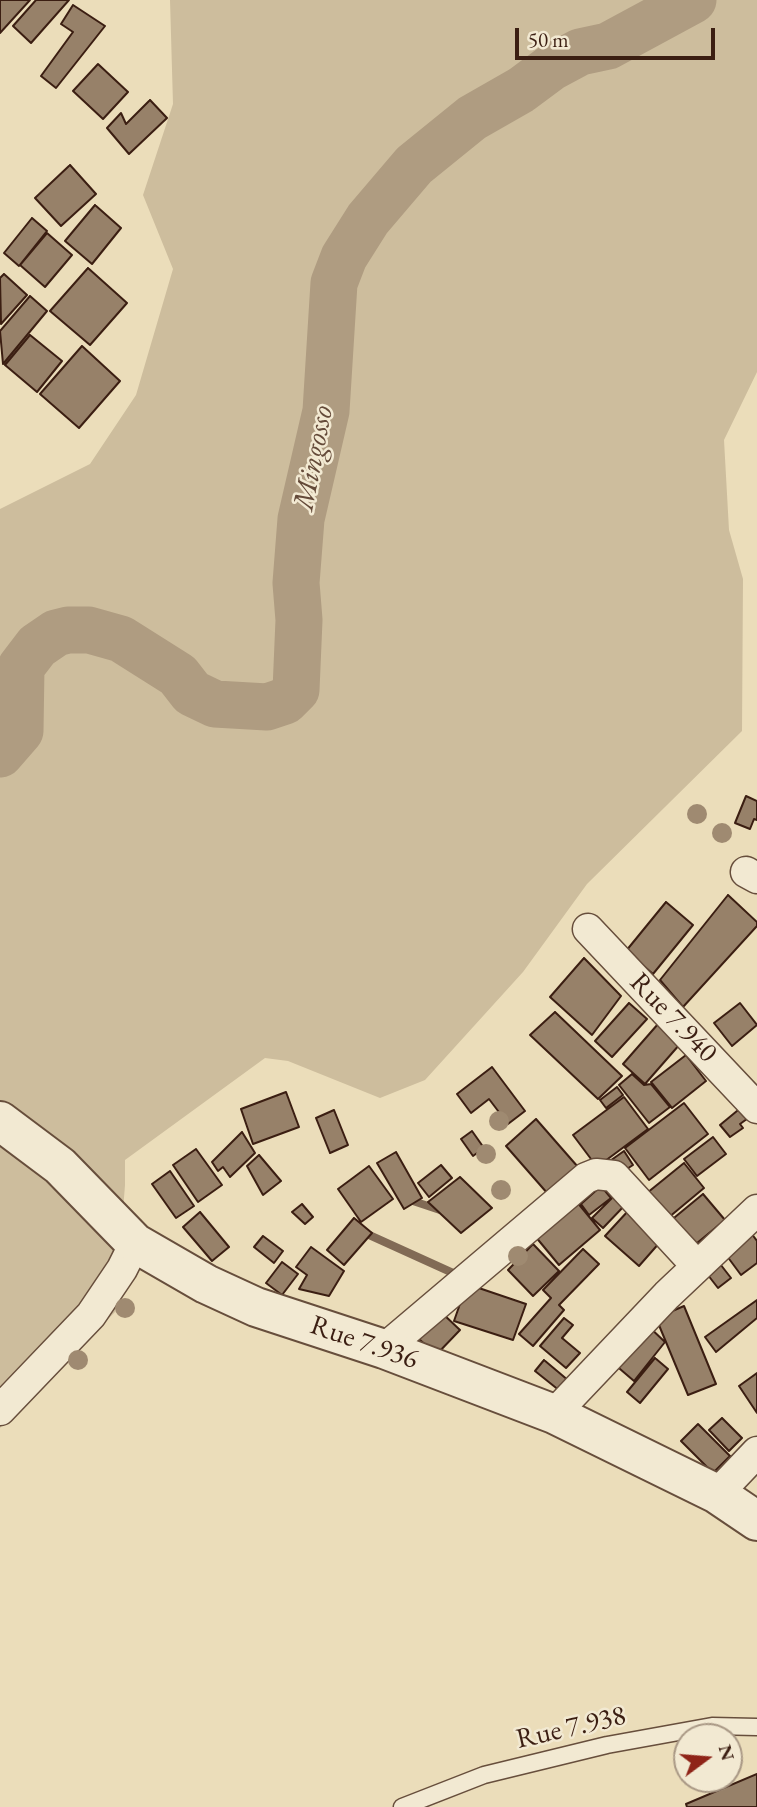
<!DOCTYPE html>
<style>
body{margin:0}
#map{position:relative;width:757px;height:1807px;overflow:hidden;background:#ebddba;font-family:"EB Garamond",serif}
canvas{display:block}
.north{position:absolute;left:673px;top:1723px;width:70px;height:70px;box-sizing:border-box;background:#f2e9d2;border:2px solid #a99885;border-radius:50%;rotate:74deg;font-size:19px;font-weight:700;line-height:28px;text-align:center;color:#3b1e12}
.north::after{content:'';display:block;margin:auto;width:24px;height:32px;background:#8f2418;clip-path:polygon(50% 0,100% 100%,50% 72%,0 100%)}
.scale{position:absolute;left:515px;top:28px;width:200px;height:32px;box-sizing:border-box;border:4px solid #3b1e12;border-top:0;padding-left:9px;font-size:21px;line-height:24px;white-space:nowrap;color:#3b1e12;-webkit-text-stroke:5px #f2e9d2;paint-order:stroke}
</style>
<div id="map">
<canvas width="757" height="1807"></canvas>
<div class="north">N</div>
<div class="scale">50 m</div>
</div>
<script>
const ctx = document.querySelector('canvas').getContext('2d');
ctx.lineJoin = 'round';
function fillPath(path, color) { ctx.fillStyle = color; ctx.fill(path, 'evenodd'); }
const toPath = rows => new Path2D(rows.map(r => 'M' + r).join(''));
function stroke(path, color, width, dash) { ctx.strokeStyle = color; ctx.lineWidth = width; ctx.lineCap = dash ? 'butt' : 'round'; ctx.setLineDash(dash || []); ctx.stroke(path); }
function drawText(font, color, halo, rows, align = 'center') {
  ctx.font = font + ' "EB Garamond",serif'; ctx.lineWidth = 5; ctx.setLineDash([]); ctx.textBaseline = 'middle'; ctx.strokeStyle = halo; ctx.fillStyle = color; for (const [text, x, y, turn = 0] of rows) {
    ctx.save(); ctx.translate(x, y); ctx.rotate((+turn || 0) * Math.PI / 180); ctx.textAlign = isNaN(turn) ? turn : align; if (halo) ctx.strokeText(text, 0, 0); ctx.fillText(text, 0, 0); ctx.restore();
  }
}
const green = toPath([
 [170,0,757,0,757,372,724,440,729,530,743,579,742,731,587,884,523,972,425,1080,380,1098,288,1061,265,1058,125,1160,125,1185,115,1312,0,1428,0,509,90,464,136,395,173,269,143,195,173,104]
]);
const stream = toPath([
 [410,1200,443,1211],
 [367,1234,453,1273]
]);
const river = toPath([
 [0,754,20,731,21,667,37,646,56,633,68,630,89,630,121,639,178,675,192,693,215,704,267,707,285,701,296,690,299,620,296,583,301,519,326,411,334,283,344,257,368,219,414,165,472,118,521,90,552,67,580,52,608,46,693,0]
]);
const building = toPath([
 [0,0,30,0,0,33,0,0],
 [36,0,69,0,31,43,13,26,36,0],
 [73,5,105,26,56,88,41,76,73,32,61,24,73,5],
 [98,64,128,92,103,119,73,91,98,64],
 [150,100,167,118,129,154,107,128,121,113,126,124,150,100],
 [70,165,96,194,61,226,35,198,70,165],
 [95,205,121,228,92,264,65,241,95,205],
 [32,218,47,231,19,266,4,253,32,218],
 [47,233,72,255,45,287,20,265,47,233],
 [88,268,127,303,90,345,50,311,88,268],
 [4,274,27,295,1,324,0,278,4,274],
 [30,296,47,311,3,364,0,331,30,296],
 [30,335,62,361,37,392,5,365,30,335],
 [82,346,120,381,79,428,40,394,82,346],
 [746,796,757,801,757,820,754,819,750,829,735,823,746,796],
 [728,895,757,922,757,926,683,1007,660,980,728,895],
 [666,902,693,925,653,974,626,951,666,902],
 [584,958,621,996,592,1035,550,997,584,958],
 [629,1003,647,1019,612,1057,595,1041,629,1003],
 [740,1003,757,1025,732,1046,714,1023,740,1003],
 [555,1012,622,1076,598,1099,530,1035,555,1012],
 [658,1024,680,1044,645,1084,623,1064,658,1024],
 [686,1055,706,1081,672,1108,651,1082,686,1055],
 [492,1067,525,1111,508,1124,489,1099,471,1113,457,1094,492,1067],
 [632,1074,644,1085,651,1084,670,1107,649,1123,619,1085,632,1074],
 [617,1087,623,1095,606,1108,600,1100,617,1087],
 [286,1092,299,1127,253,1144,241,1109,286,1092],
 [624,1097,648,1129,597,1167,573,1135,624,1097],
 [684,1103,708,1134,649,1180,625,1148,684,1103],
 [743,1106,751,1116,740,1124,743,1128,730,1137,720,1125,743,1106],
 [334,1110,348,1145,330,1153,316,1118,334,1110],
 [536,1119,578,1167,548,1194,506,1146,536,1119],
 [472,1131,484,1148,473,1156,461,1139,472,1131],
 [242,1132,255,1153,230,1177,223,1167,218,1171,212,1162,242,1132],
 [713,1137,726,1154,697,1176,684,1159,713,1137],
 [196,1149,222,1185,198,1202,173,1165,196,1149],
 [624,1151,633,1165,616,1176,607,1163,624,1151],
 [396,1152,422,1198,404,1209,377,1163,396,1152],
 [259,1155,281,1181,263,1195,247,1166,259,1155],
 [684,1163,704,1188,668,1218,647,1193,684,1163],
 [441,1165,452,1178,429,1197,418,1183,441,1165],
 [369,1166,393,1199,361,1222,338,1189,369,1166],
 [170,1171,194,1206,176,1218,152,1184,170,1171],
 [460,1177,492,1208,461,1233,428,1202,460,1177],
 [601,1186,611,1198,589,1215,581,1204,601,1186],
 [703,1194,725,1220,691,1248,669,1222,703,1194],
 [615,1195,625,1205,603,1228,592,1218,615,1195],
 [577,1202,600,1230,559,1265,535,1236,577,1202],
 [302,1204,313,1217,305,1224,292,1212,302,1204],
 [628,1211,661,1241,639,1266,605,1236,628,1211],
 [200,1212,229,1247,212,1261,183,1227,200,1212],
 [354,1218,372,1233,344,1265,327,1250,354,1218],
 [751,1233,757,1241,757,1263,741,1275,724,1252,751,1233],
 [263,1236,283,1251,274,1263,254,1247,263,1236],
 [533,1244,559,1271,533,1296,508,1270,533,1244],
 [311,1247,344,1271,329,1296,299,1289,307,1275,296,1267,311,1247],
 [583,1249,599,1264,559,1305,564,1310,533,1346,519,1334,551,1298,543,1290,583,1249],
 [717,1260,731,1278,718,1288,704,1270,717,1260],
 [282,1262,298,1274,282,1295,266,1283,282,1262],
 [467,1284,526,1304,513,1340,454,1321,467,1284],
 [757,1300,757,1318,716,1352,705,1337,757,1300],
 [684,1306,716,1384,688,1395,656,1318,684,1306],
 [442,1313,460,1330,436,1355,419,1339,442,1313],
 [564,1318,573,1325,562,1338,580,1353,566,1368,540,1346,564,1318],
 [646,1324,665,1342,634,1381,613,1363,646,1324],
 [655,1358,668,1369,640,1403,627,1392,655,1358],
 [544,1360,569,1381,560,1391,535,1371,544,1360],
 [757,1373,757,1413,739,1386,757,1373],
 [722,1418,742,1438,729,1451,709,1430,722,1418],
 [698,1424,730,1456,713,1473,681,1441,698,1424],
 [757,1774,757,1807,687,1807,686,1804,757,1774]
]);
const service = toPath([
 [402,1807,484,1775,607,1745,712,1726,757,1727]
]);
const minor = toPath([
 [746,872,757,878],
 [588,929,757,1108],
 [384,1349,586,1178,596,1174,614,1176,697,1266],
 [0,1410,91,1315,122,1269,135,1243],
 [554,1414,667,1295,757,1210],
 [717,1494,757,1452]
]);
const tertiary = toPath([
 [0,1121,60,1166,135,1243,206,1284,256,1307,384,1349,554,1414,717,1494,757,1521]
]);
const trees = [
 [697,814],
 [722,833],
 [499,1121],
 [486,1154],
 [501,1190],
 [518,1256],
 [125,1308],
 [78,1360]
];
const streetNames = [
 ["Rue 7.940",673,1018,46],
 ["Rue 7.936",364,1343,19],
 ["Rue 7.938",571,1728,-13]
];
const waterNames = [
 ["Mingosso",314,458,-79]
];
fillPath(green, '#cdbd9d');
stroke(stream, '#816a55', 8);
stroke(river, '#af9c81', 47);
fillPath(building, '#978169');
stroke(building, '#3b1e12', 2);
stroke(service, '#674e3c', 19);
stroke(minor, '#674e3c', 33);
stroke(tertiary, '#674e3c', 42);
stroke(service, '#f2e9d2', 16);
stroke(minor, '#f2e9d2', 30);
stroke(tertiary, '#f2e9d2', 38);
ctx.fillStyle = '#9f8a71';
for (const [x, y] of trees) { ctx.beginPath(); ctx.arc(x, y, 10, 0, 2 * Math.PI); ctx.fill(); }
drawText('28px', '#3b1e12', '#f2e9d2', streetNames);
drawText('italic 30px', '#644a39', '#f2e9d2', waterNames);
</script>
